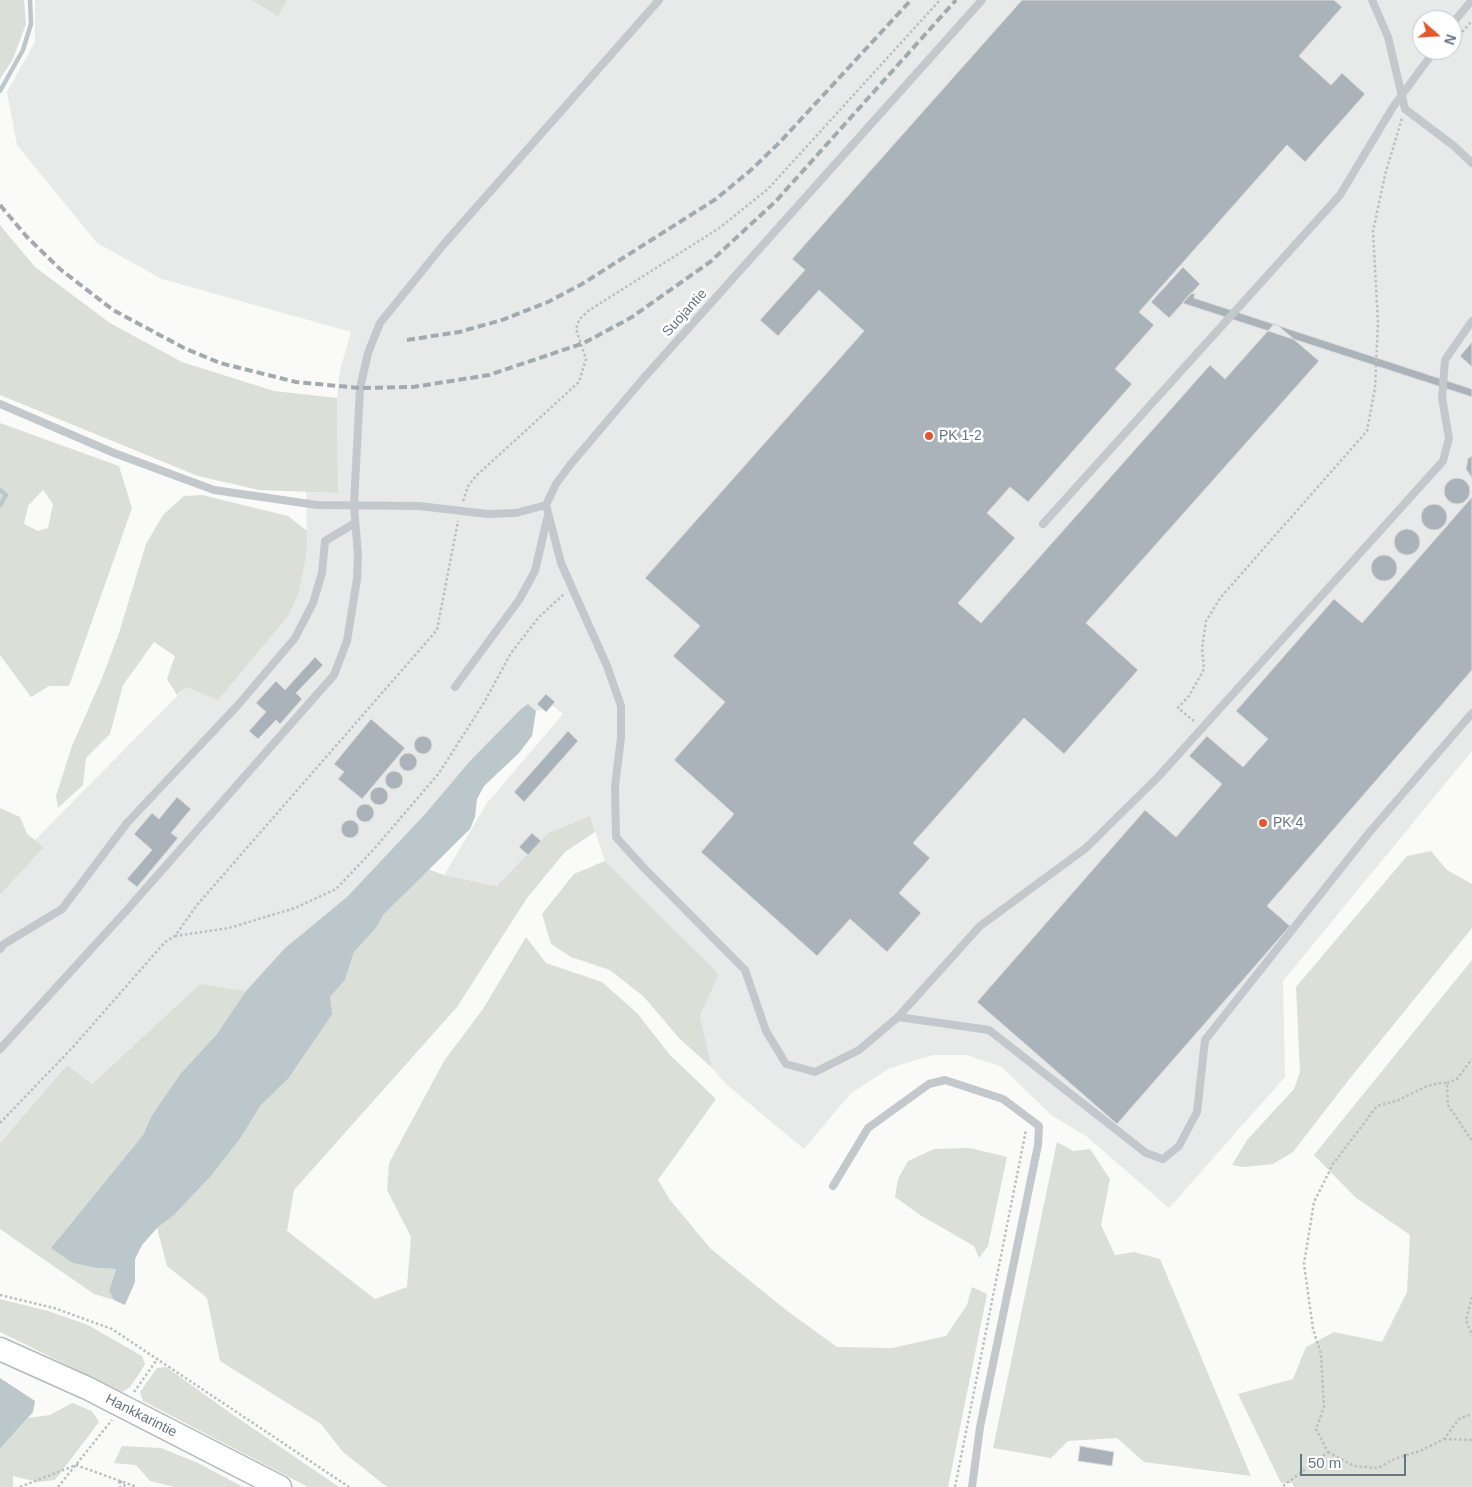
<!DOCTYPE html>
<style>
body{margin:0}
#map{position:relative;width:1472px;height:1487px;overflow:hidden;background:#fafaf8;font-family:Arial,sans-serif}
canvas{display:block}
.north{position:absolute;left:1412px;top:10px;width:50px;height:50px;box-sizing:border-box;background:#fff;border:1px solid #c1c8cd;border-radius:50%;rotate:109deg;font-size:14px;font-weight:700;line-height:20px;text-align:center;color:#657683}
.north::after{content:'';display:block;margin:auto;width:18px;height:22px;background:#e4572e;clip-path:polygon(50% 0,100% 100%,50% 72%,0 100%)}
.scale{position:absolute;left:1300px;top:1454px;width:106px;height:22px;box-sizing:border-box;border:2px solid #657683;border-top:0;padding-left:6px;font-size:15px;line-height:18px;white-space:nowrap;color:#657683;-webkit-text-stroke:4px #fff;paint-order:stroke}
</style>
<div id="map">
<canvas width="1472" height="1487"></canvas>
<div class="north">N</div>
<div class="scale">50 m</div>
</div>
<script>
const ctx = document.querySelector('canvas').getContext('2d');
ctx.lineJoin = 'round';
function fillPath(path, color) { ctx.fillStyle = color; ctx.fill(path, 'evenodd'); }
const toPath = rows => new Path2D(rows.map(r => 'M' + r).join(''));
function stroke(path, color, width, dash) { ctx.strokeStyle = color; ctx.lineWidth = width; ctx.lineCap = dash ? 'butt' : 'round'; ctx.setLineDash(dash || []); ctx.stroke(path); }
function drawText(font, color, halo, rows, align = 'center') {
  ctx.font = font + ' Arial,sans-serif'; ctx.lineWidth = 5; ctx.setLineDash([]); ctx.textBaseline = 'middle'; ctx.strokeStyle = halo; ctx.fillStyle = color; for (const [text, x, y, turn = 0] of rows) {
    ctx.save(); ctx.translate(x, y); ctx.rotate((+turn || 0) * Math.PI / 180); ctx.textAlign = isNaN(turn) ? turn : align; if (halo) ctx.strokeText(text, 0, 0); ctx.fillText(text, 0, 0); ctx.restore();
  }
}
const built = toPath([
 [35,0,251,0,278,15,287,0,1472,0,1472,751,1283,981,1285,1077,1169,1208,1086,1136,1051,1115,1002,1067,967,1055,933,1055,890,1068,850,1094,804,1149,726,1084,712,1068,700,1016,719,974,605,861,590,816,548,833,498,886,444,875,487,803,563,714,553,706,536,711,528,704,469,762,426,813,347,897,285,948,246,991,200,984,92,1084,67,1066,0,1143,0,895,44,847,35,840,186,687,218,699,289,615,307,551,306,492,338,493,337,398,340,370,351,332,162,279,97,243,17,145,7,92,35,42],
 [1422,20,1452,20,1452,50,1422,50]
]);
const green = toPath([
 [0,0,24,0,26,24,13,59,0,79],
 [251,0,287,0,278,16],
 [0,225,35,267,110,323,182,362,274,391,337,398,338,493,259,490,198,476,0,395],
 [0,423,119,466,132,508,69,686,49,686,31,697,0,655],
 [43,490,53,504,48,528,38,531,24,524,28,506],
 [202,495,288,516,307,531,307,551,299,591,289,615,218,700,186,687,177,695,167,679,175,656,154,642,123,685,110,734,86,758,83,785,58,808,56,796,72,746,102,678,119,633,146,544,163,515,184,496],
 [0,808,20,817,27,834,44,847,0,895],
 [590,816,595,832,565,852,527,898,457,1007,294,1190,287,1231,375,1299,407,1287,411,1237,387,1190,389,1163,444,1061,483,1009,526,937,546,963,602,982,637,1013,670,1055,716,1099,658,1180,670,1200,711,1249,786,1310,837,1347,892,1348,946,1336,967,1305,972,1287,987,1294,948,1487,387,1487,343,1452,321,1424,220,1361,207,1298,167,1266,157,1228,174,1215,211,1176,240,1139,261,1105,288,1079,314,1041,330,997,345,980,354,952,376,928,384,914,428,869,444,875,497,886,548,833],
 [1431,851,1447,870,1472,884,1472,928,1347,1082,1293,1152,1273,1164,1244,1167,1232,1165,1247,1140,1294,1089,1300,1072,1296,987,1407,856],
 [605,861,719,974,700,1016,712,1068,679,1038,644,997,610,970,571,957,551,944,542,914,574,874],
 [1472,960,1472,1487,1293,1487,1293,1483,1281,1483,1238,1394,1293,1379,1306,1347,1334,1332,1382,1342,1407,1292,1410,1235,1355,1197,1314,1155],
 [200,984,246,991,216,1035,181,1073,152,1115,143,1135,60,1237,97,1268,116,1269,109,1291,114,1300,94,1294,0,1229,0,1143,67,1065,92,1084],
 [1057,1142,1073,1151,1090,1149,1110,1179,1101,1225,1115,1255,1134,1252,1160,1259,1251,1476,1144,1462,1117,1438,1068,1441,1051,1458,993,1448],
 [970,1148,1007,1157,988,1246,979,1258,974,1246,920,1215,895,1197,898,1179,908,1161,934,1149],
 [0,1299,48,1311,88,1325,142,1356,145,1364,141,1371,130,1387,122,1392,0,1332],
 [166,1367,229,1412,339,1487,308,1487,143,1401,140,1392,157,1368],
 [72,1403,92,1411,99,1422,55,1480,38,1482,13,1476,13,1487,0,1487,0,1449,28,1418,50,1415],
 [122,1446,161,1448,198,1463,243,1487,174,1487,150,1481,136,1465,114,1463]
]);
const water = toPath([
 [528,704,536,711,532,736,519,753,484,786,477,799,475,817,470,829,384,914,376,928,354,952,345,980,330,997,332,1014,314,1041,288,1079,261,1105,240,1139,211,1176,174,1215,157,1228,142,1245,135,1259,135,1282,125,1305,114,1300,109,1291,116,1269,97,1268,73,1263,51,1248,143,1135,152,1115,181,1073,216,1035,246,991,285,948,347,897,426,813,469,762,521,709],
 [0,1378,35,1401,33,1412,0,1449]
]);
const stream = toPath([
 [0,91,23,50,31,24,30,0],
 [0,490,6,495,0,505]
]);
const building = toPath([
 [1022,0,1334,0,1342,7,1299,56,1331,85,1342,73,1365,94,1305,162,1287,145,1139,312,1154,325,1115,369,1132,384,1028,502,1010,487,987,513,1015,538,958,603,981,623,1210,365,1225,379,1275,323,1319,361,1086,623,1138,670,1064,754,1024,718,913,843,930,858,899,893,921,913,887,952,850,919,817,956,701,852,734,814,674,760,725,702,673,656,700,626,645,578,864,331,819,290,778,336,760,320,805,270,792,259,1022,0],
 [1183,267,1200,284,1169,318,1151,302,1183,267],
 [1191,293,1195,294,1194,298,1472,389,1472,397,1182,303,1191,293],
 [1472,342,1472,367,1460,356,1472,342],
 [1472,456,1472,478,1466,469,1468,458,1472,456],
 '1444 491a13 13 0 1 1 26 0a13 13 0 1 1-26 0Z',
 [1472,497,1472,670,1267,906,1290,926,1117,1124,977,1002,1145,810,1176,837,1222,784,1189,756,1207,736,1243,767,1268,739,1236,711,1334,599,1362,623,1472,497],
 '1421 517a13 13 0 1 1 26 0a13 13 0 1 1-26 0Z',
 '1394 542a13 13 0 1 1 26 0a13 13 0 1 1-26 0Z',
 '1371 568a13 13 0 1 1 26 0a13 13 0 1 1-26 0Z',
 [315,657,323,665,296,693,302,699,280,724,276,720,258,739,249,731,266,712,256,703,276,681,285,690,315,657],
 [546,694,555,702,546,712,537,704,546,694],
 [371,719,405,748,362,799,338,779,344,772,334,764,371,719],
 [568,731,578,741,524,802,514,792,568,731],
 '414 745a9 9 0 1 1 18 0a9 9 0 1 1-18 0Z',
 '399 762a9 9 0 1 1 18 0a9 9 0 1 1-18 0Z',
 '385 780a9 9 0 1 1 18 0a9 9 0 1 1-18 0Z',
 '370 796a9 9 0 1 1 18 0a9 9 0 1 1-18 0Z',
 [177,797,191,809,171,833,178,838,137,887,127,879,152,850,134,834,152,813,159,819,177,797],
 '356 813a9 9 0 1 1 18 0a9 9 0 1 1-18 0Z',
 '341 829a9 9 0 1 1 18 0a9 9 0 1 1-18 0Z',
 [532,833,541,841,528,855,519,847,532,833],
 [1080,1446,1114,1452,1112,1466,1078,1461,1080,1446]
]);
const path = toPath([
 [1452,43,1472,21],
 [463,501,468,486,477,475,579,382,586,359,576,329,579,320,588,311,718,229,768,189,940,0],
 [1194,721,1178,708,1189,696,1204,669,1202,648,1206,621,1221,597,1367,431,1375,388,1378,322,1373,231,1385,175,1402,118],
 [175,936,229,928,295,908,336,889,374,849,439,773,485,701,511,653,539,617,564,594],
 [1447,1083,1457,1079,1472,1059],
 [0,1123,73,1047,165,942,175,936,197,905,437,630,458,521],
 [0,1295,54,1308,112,1329,349,1487],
 [1472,1297,1466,1320,1472,1336],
 [134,1392,158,1358],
 [1444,1439,1472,1440],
 [1328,1452,1354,1466,1378,1468,1394,1459,1420,1451,1444,1439,1459,1419,1472,1414],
 [119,1481,120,1487],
 [120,1481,126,1487],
 [1283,1486,1328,1452,1316,1429,1324,1407,1321,1354,1313,1329,1304,1264,1314,1202,1333,1164,1377,1106,1399,1100,1427,1086,1440,1083,1447,1083,1448,1105,1472,1141],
 [20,1487,76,1465,137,1487],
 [58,1487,112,1420],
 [955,1487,1026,1130]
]);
const lane = toPath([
 [1372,0,1388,37,1405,109,1454,146,1472,163],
 [1452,24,1472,0],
 [0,404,114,453,214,490,317,505,419,506,488,514,516,513,546,505,556,484,570,465,642,380,982,0],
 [546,505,561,563,607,666,621,706,621,738,615,786,616,837,643,867,745,970,766,1031,786,1064,815,1072,859,1050,898,1017,980,926,1086,848,1158,777,1443,461,1449,438,1442,398,1445,360,1472,321],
 [1043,524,1340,195,1393,107,1435,50],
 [455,687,519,600,535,571,547,519],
 [0,949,4,944,62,909,127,823,238,705,295,638,313,603,322,573,325,541,355,523],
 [898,1017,989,1030,1146,1153,1163,1159,1179,1146,1197,1112,1205,1040,1368,834,1472,713],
 [0,1049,126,911,334,675,347,641,357,579,358,555,354,505,360,388,368,353,380,323,444,244,659,0],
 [833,1186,868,1128,929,1084,945,1080,1003,1099,1039,1126,1038,1145,980,1427,972,1487]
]);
const secondary = toPath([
 [0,1349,87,1388,280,1487]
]);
const rail = toPath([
 [0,205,27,237,60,269,113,310,184,348,220,363,296,382,360,388,413,387,489,375,584,343,632,317,710,262,776,201,956,0],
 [407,340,459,332,502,320,548,302,582,284,716,199,751,170,780,142,911,0]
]);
const markers = [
 [929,436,5,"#e4572e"],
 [1263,823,5,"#e4572e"]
];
const streetNames = [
 ["Suojantie",685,313,-48],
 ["Hankkarintie",141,1416,27]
];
const poiNames = [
 ["PK 1-2",939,436],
 ["PK 4",1273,823]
];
fillPath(built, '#e8e9e9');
fillPath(green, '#dadfd7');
fillPath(water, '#bbc7cb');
stroke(stream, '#bbc7cb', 4.5);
fillPath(building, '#aab3b9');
stroke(building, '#dcdcda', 1);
stroke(secondary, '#b3babf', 25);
stroke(path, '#bbbfc2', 2.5, [2.5, 2.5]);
stroke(lane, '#c3c8cc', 8);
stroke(secondary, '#fff', 22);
stroke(rail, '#a2aab0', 4, [8, 4]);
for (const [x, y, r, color] of markers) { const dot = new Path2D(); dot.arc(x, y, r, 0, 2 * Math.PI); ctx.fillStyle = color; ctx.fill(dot); stroke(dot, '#fff', 2); }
drawText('14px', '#657683', '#fff', streetNames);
drawText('14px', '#657683', '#fff', poiNames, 'left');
</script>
